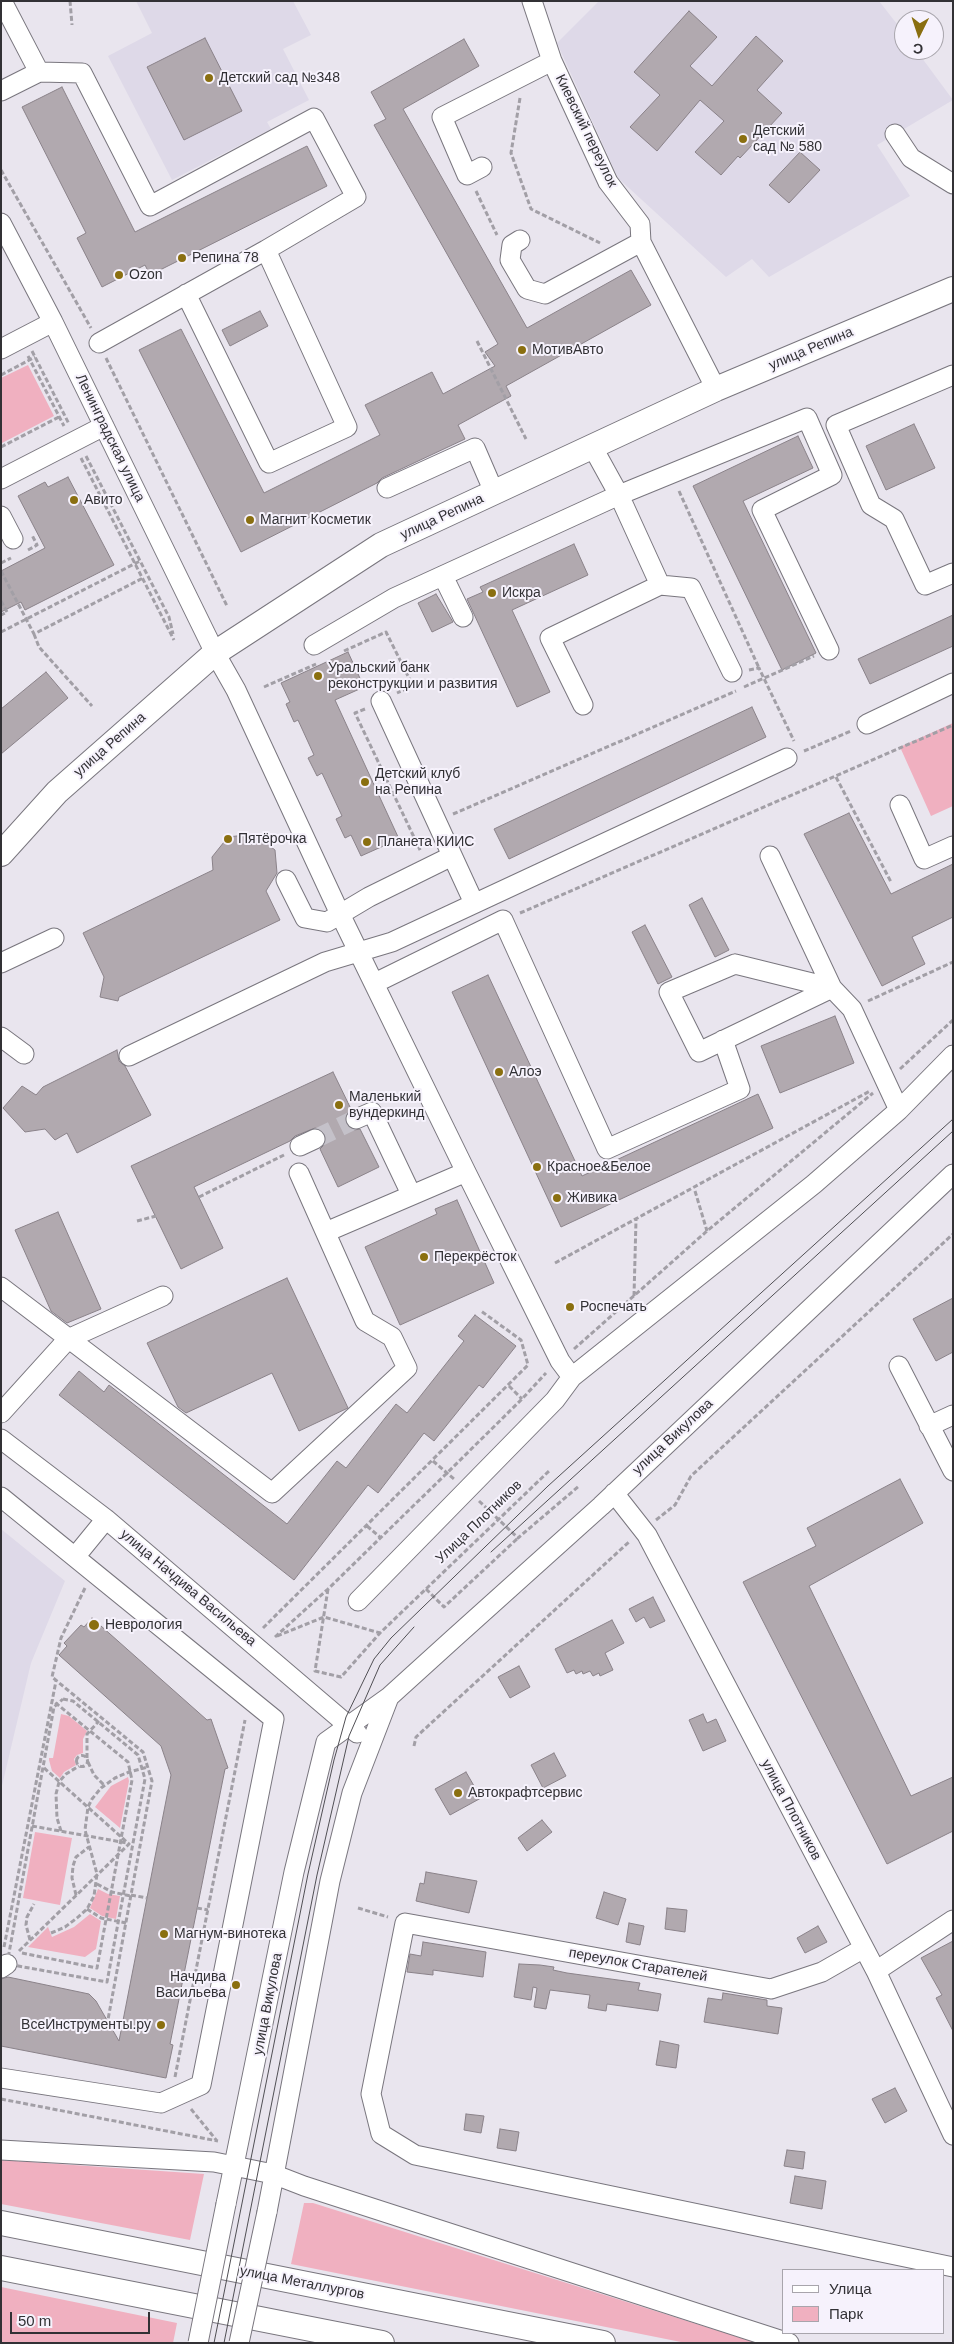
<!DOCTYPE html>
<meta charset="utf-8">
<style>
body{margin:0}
#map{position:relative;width:954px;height:2344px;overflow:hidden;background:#e9e5ee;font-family:Helvetica,sans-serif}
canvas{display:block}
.frame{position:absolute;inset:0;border:2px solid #323135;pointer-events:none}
.legend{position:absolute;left:782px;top:2269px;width:162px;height:65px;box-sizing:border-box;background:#f6f2fc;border:1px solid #a8a5ac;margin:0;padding:6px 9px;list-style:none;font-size:15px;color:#323135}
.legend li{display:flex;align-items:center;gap:10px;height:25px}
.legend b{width:25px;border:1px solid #a8a5ac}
.north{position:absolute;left:894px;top:10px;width:50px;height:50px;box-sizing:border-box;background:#f6f2fc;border:1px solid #a8a5ac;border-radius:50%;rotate:184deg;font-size:14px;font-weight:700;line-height:20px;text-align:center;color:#323135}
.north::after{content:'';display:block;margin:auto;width:18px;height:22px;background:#8a6f10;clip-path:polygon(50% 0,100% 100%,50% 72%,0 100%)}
.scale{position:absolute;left:10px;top:2312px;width:140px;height:22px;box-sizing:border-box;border:2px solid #323135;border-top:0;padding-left:6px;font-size:15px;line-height:18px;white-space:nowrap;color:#323135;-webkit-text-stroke:4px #f6f2fc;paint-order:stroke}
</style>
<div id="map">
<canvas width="954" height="2344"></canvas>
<div class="frame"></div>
<ul class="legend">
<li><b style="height:6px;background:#fff"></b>Улица</li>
<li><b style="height:14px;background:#f0b0c0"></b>Парк</li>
</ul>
<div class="north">С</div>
<div class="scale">50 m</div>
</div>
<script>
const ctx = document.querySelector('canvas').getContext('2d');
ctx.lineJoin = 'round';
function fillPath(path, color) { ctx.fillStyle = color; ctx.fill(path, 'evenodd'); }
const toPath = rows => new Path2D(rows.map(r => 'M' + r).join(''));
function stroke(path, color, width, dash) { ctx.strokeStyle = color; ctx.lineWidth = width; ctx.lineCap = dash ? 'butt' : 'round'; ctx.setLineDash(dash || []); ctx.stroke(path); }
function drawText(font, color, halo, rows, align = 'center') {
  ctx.font = font + ' Helvetica,sans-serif'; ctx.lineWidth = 4; ctx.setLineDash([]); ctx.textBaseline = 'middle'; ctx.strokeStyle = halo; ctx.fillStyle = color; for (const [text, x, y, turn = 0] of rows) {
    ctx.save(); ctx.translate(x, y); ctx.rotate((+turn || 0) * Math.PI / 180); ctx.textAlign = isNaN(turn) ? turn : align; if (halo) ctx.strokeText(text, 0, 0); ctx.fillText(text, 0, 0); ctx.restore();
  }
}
const built = toPath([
 [136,1,293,1,311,35,283,49,309,100,267,122,271,129,172,180,108,56,152,33],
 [599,1,879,1,904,33,904,50,916,50,953,100,877,145,910,196,769,277,752,259,726,277,618,178,557,43],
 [1,1529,65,1581,31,1663,1,1790]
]);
const green = toPath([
 [28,365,54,416,2,443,1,378],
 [953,723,953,806,931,816,900,747],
 [61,1714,69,1716,87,1731,83,1739,83,1753,77,1755,74,1759,76,1765,64,1772,60,1778,52,1771,49,1760,49,1758,53,1758],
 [128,1777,129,1781,120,1828,95,1807,111,1786],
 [35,1832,72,1838,60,1905,23,1898],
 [98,1889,108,1894,120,1896,116,1919,102,1916,90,1908],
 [90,1914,101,1921,96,1949,85,1957,28,1947,48,1927,52,1937,74,1927],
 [1,2160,204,2174,190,2240,1,2204],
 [304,2203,313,2203,757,2343,686,2343,291,2264],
 [1,2287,177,2323,173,2343,1,2343]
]);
const building = toPath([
 [689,11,717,37,690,66,712,86,756,36,783,61,757,90,782,113,740,158,738,156,721,175,695,152,724,121,700,100,657,151,630,127,660,95,634,72,689,11],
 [205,38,242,111,184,140,147,67,205,38],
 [464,39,479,66,403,109,527,328,631,270,651,305,506,386,511,396,458,425,465,439,382,478,377,483,241,552,139,350,181,329,264,493,380,435,365,405,432,372,443,394,495,366,485,352,498,344,374,125,386,119,371,92,464,39],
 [62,87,135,232,307,146,327,186,150,275,145,265,102,287,77,238,86,233,22,107,62,87],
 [800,152,820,170,789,203,769,185,800,152],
 [260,311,268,326,230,346,222,330,260,311],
 [914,424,935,468,886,490,866,446,914,424],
 [798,436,813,468,743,501,816,653,782,670,693,486,798,436],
 [68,477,114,565,25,610,21,602,1,612,1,571,45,548,18,496,45,482,48,487,68,477],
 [574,544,588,575,512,610,550,692,517,707,467,599,483,592,480,587,574,544],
 [436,594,453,622,432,632,418,603,436,594],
 [953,615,953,646,870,684,858,659,953,615],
 [348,652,364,687,335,700,399,839,361,856,351,835,345,838,336,819,342,816,322,773,317,776,308,758,314,755,298,720,294,722,286,704,290,702,281,683,348,652],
 [46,672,68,698,1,754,1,709,46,672],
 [752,707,766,737,509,859,494,829,752,707],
 [849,813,891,894,953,864,953,917,912,937,925,964,882,986,804,834,849,813],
 [254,834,275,850,277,873,266,891,280,920,119,997,118,1001,100,997,104,977,83,933,213,870,212,857,228,837,254,834],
 [702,898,729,950,715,957,689,905,702,898],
 [645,925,672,977,658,984,632,932,645,925],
 [488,975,582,1176,758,1094,773,1128,561,1227,452,992,488,975],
 [835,1016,854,1063,780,1093,761,1046,835,1016],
 [117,1050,119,1061,125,1066,151,1115,77,1153,67,1133,55,1140,45,1129,25,1132,3,1108,22,1086,36,1095,43,1087,117,1050],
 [333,1072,351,1109,345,1117,346,1124,354,1130,360,1129,379,1167,338,1187,320,1149,324,1145,325,1135,322,1130,315,1128,295,1136,290,1141,194,1187,223,1248,181,1269,131,1166,333,1072],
 [457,1200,494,1283,400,1325,365,1247,437,1214,435,1209,457,1200],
 [58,1212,101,1309,67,1323,51,1311,15,1230,58,1212],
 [287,1278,348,1408,299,1431,272,1373,186,1413,178,1407,147,1343,287,1278],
 [953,1298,953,1352,936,1361,913,1319,953,1298],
 [475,1315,516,1346,483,1388,479,1385,434,1441,424,1433,378,1493,368,1485,294,1580,59,1395,79,1371,104,1392,109,1385,287,1524,337,1461,346,1468,396,1404,407,1413,464,1341,458,1336,475,1315],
 [900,1479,923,1523,809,1586,911,1796,953,1777,953,1831,887,1864,743,1582,816,1546,807,1528,900,1479],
 [653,1597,665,1621,650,1628,644,1617,636,1622,629,1609,653,1597],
 [92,1618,207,1720,211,1719,228,1768,225,1769,170,2044,173,2045,166,2078,1,2046,1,1979,8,1977,89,1994,96,2001,119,2041,171,1775,161,1746,59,1655,67,1646,64,1643,81,1625,84,1627,92,1618],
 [612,1620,624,1643,605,1653,613,1670,600,1676,599,1673,593,1676,590,1671,583,1674,582,1671,576,1674,574,1670,567,1673,555,1649,612,1620],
 [519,1666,530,1687,510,1698,498,1677,519,1666],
 [703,1714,707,1723,716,1719,726,1741,703,1751,689,1720,703,1714],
 [554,1753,566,1776,543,1788,531,1765,554,1753],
 [466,1772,481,1798,450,1815,435,1789,466,1772],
 [542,1820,552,1832,527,1851,518,1838,542,1820],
 [426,1872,477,1881,469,1913,416,1901,420,1883,424,1884,426,1872],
 [604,1892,626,1899,618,1925,596,1918,604,1892],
 [667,1908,687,1910,685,1932,665,1929,667,1908],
 [629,1923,644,1926,640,1945,626,1942,629,1923],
 [818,1926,827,1942,805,1953,797,1938,818,1926],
 [953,1941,953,2031,936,1998,942,1995,921,1958,953,1941],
 [423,1942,486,1952,483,1977,433,1970,433,1975,407,1972,410,1954,421,1956,423,1942],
 [519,1964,540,1965,554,1967,553,1970,567,1973,640,1983,638,1990,661,1994,658,2011,607,2004,606,2011,588,2008,590,1995,550,1990,546,2009,534,2007,537,1988,533,1987,531,2000,514,1997,519,1964],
 [723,1993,767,2000,767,2006,782,2008,778,2034,704,2022,708,1998,722,2000,723,1993],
 [660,2041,679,2045,676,2068,656,2065,660,2041],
 [895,2088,907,2111,885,2123,872,2099,895,2088],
 [466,2114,484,2116,481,2133,464,2130,466,2114],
 [500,2129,519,2132,516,2151,497,2148,500,2129],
 [787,2150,805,2152,803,2169,784,2166,787,2150],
 [795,2176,826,2181,822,2209,790,2203,795,2176]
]);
const minorTunnel = toPath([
 [315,1139,356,1119]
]);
const path = toPath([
 [70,1,72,25],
 [520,98,511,153,531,209,600,243],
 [1,170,91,328],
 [476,191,497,235],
 [477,341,526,439],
 [32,351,69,424],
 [28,356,64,426],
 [106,358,227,606],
 [1,375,35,357],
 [1,447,59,417],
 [86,456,169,617,173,634],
 [81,458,174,640],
 [679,491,759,668],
 [28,550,37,545,32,535],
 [1,563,11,558],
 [1,571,34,634,143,578],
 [1,601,7,612,1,615],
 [1,632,140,561],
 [34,634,39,647,92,706],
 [344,651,386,632,413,686,397,693],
 [749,670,759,668,794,741],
 [264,687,316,664],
 [744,687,814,656],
 [365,709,355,713,421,852],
 [804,751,851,731],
 [836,777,891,882],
 [453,814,736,691],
 [520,913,953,725],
 [868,1001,953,962],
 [900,1069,953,1020],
 [695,1191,707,1231],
 [199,1197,284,1155],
 [137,1221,156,1216],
 [555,1263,870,1091],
 [634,1296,636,1220],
 [574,1349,707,1231,873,1093],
 [509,1386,522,1399],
 [433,1461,454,1479],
 [479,1501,518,1538,579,1486],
 [656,1520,675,1505,691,1476,953,1234],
 [367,1526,381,1538],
 [85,1588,61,1638,52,1677,143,1752,152,1781,107,2025],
 [328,1589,315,1671,341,1677,380,1633,549,1471],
 [426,1589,444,1607,518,1538],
 [263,1628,528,1365,521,1340,481,1311],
 [277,1636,324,1617,380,1633],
 [275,1637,328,1589,447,1473,522,1399,546,1373],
 [63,1699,73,1701,138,1755,145,1779,107,1982,7,1964,54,1707,63,1699],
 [414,1746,416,1737,630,1541],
 '76.5 1761a5.5 5.5 0 1 1 11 0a5.5 5.5 0 1 1-11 0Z',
 [87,1758,87,1734,99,1721],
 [88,1762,94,1775,104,1785],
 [32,1826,127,1843],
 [61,1831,57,1818,56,1794,59,1782,66,1774,79,1766],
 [97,1884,112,1892,131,1896],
 [76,1895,72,1878,73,1866,76,1857,89,1847],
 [131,1895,147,1898],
 [197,1908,208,1910],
 [358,1908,388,1917],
 [87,1909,101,1918,126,1923],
 [51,1933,65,1927,77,1918,87,1909,94,1896,97,1874,85,1830,88,1807,92,1799,101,1788,115,1778,129,1772,148,1767],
 [30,1940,26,1925,27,1917,34,1904],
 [4,1947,56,1681],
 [19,1951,129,1844,43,1767],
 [22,1953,97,1968,132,1780,128,1762,52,1700],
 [175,2077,245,1720],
 [1,2099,218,2141],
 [191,2109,217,2141]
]);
const minor = toPath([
 [2,1,39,72,82,73,150,206,314,118,356,197,266,250,99,343],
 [532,1,552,61,608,182,640,224,641,242,716,389],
 [1,91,39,72],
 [895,134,911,158,953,184],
 [482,167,467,175,442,117,552,61],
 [1,223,53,322,215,653,236,690,340,914,466,1172,560,1361,572,1377],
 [520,240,512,245,510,260,527,289,545,294,641,242],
 [186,294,269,463,347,427,266,250],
 [1,349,53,322],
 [953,375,836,425,871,505,894,519,925,585,953,573],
 [1,479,104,426],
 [387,488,475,448,494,492],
 [1,516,13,539],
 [443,576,463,617],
 [660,585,691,588,732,672],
 [314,645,394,598,619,495,807,418,832,475,762,510,829,650],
 [381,701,474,903],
 [583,705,550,638,660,585,619,495,592,446],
 [867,724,953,683],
 [900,805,924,859,953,846],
 [770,856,832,988,852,1009,899,1110],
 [286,880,305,918,327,922,369,897,452,856],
 [1,963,54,938],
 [735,964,832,988,699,1052,669,992,735,964],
 [375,983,503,920,607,1149,740,1089,723,1040],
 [1,1037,24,1054],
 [129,1056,325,962,392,942,787,758],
 [356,1119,372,1112,411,1194],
 [300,1146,315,1139],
 [326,1232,466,1172],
 [1,1287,272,1493,407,1368,392,1337,365,1321,299,1173],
 [899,1366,953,1471],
 [1,1413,68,1339,163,1296],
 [929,1426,953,1415],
 [1,1439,106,1519,357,1733],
 [614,1493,647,1535,876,1971,953,2135],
 [1,1497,274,1719,201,2085,161,2103,1,2078],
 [75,1557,106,1519],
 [358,1601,555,1400,572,1377,814,1184,899,1110,953,1055],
 [864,1948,822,1972,771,1989,405,1923,371,2094,381,2134,415,2155,953,2267],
 [1,1968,7,1964],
 [876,1971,953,1920],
 [1,2150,214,2162,273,2174,304,2186,789,2343],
 [226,2204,294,1872,326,1742,389,1697,453,1639,601,1506,953,1174],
 [267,2212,330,1881,352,1793,389,1697]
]);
const major = toPath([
 [1,854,57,792,215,653,381,545,716,389,953,289],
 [1,2223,603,2343],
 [1,2268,382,2343]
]);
const tram = toPath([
 [491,1552,953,1131],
 [214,2343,308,1874,334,1760,346,1717,374,1659,391,1638,548,1486,953,1119],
 [224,2343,317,1875,349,1736,380,1665,414,1627]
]);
const minorBridge = toPath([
 [198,2343,226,2204],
 [239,2343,267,2212]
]);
const markers = [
 [209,78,5,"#8a6f10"],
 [743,139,5,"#8a6f10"],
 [182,258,5,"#8a6f10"],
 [119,275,5,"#8a6f10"],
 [522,350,5,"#8a6f10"],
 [74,500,5,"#8a6f10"],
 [250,520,5,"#8a6f10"],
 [492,593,5,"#8a6f10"],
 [318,676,5,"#8a6f10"],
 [365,782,5,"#8a6f10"],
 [228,839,5,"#8a6f10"],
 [367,842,5,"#8a6f10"],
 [499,1072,5,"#8a6f10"],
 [339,1105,5,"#8a6f10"],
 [537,1167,5,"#8a6f10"],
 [557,1198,5,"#8a6f10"],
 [424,1257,5,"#8a6f10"],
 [570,1307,5,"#8a6f10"],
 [94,1625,6,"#8a6f10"],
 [458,1793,5,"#8a6f10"],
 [164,1934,5,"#8a6f10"],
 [236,1985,5,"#8a6f10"],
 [161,2025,5,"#8a6f10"]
];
const poiNames = [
 ["Детский сад №348",219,78],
 ["Детский",753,131],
 ["сад № 580",753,147],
 ["Репина 78",192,258],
 ["Ozon",129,275],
 ["МотивАвто",532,350],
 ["Авито",84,500],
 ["Магнит Косметик",260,520],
 ["Искра",502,593],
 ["Уральский банк",328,668],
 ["реконструкции и развития",328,684],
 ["Детский клуб",375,774],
 ["на Репина",375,790],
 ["Пятёрочка",238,839],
 ["Планета КИИС",377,842],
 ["Алоэ",509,1072],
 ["Маленький",349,1097],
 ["вундеркинд",349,1113],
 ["Красное&Белое",547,1167],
 ["Живика",567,1198],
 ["Перекрёсток",434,1257],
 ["Роспечать",580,1307],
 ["Неврология",105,1625],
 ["Автокрафтсервис",468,1793],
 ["Магнум-винотека",174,1934],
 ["Начдива",226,1977,"right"],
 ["Васильева",226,1993,"right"],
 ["ВсеИнструменты.ру",151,2025,"right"]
];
const streetNames = [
 ["Киевский переулок",586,131,64],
 ["улица Репина",811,349,-23],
 ["Ленинградская улица",110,438,64],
 ["улица Репина",442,517,-25],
 ["улица Репина",110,745,-41],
 ["улица Викулова",673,1437,-43],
 ["Улица Плотников",479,1522,-44],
 ["улица Начдива Васильева",188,1588,40],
 ["улица Плотников",791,1810,62],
 ["переулок Старателей",638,1965,10],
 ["улица Викулова",268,2004,-79],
 ["улица Металлургов",302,2283,11]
];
fillPath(built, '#ded9e8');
fillPath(green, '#f0b0c0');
fillPath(building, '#b1a9af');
stroke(building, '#8a8289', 1);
stroke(minorTunnel, '#c4c1c9', 19, [19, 9]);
stroke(minor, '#79767e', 21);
stroke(major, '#79767e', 26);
stroke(path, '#a29fa6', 3, [5, 2.5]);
stroke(minor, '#fff', 19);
stroke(major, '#fff', 24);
stroke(tram, '#504f54', 1);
stroke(minorBridge, '#79767e', 21, []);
stroke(minorBridge, '#fff', 19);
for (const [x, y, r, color] of markers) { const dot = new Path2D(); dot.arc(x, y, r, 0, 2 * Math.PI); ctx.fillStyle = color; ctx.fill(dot); stroke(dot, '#f6f2fc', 2); }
drawText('14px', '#323135', '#f6f2fc', poiNames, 'left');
drawText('14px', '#323135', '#f6f2fc', streetNames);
</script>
